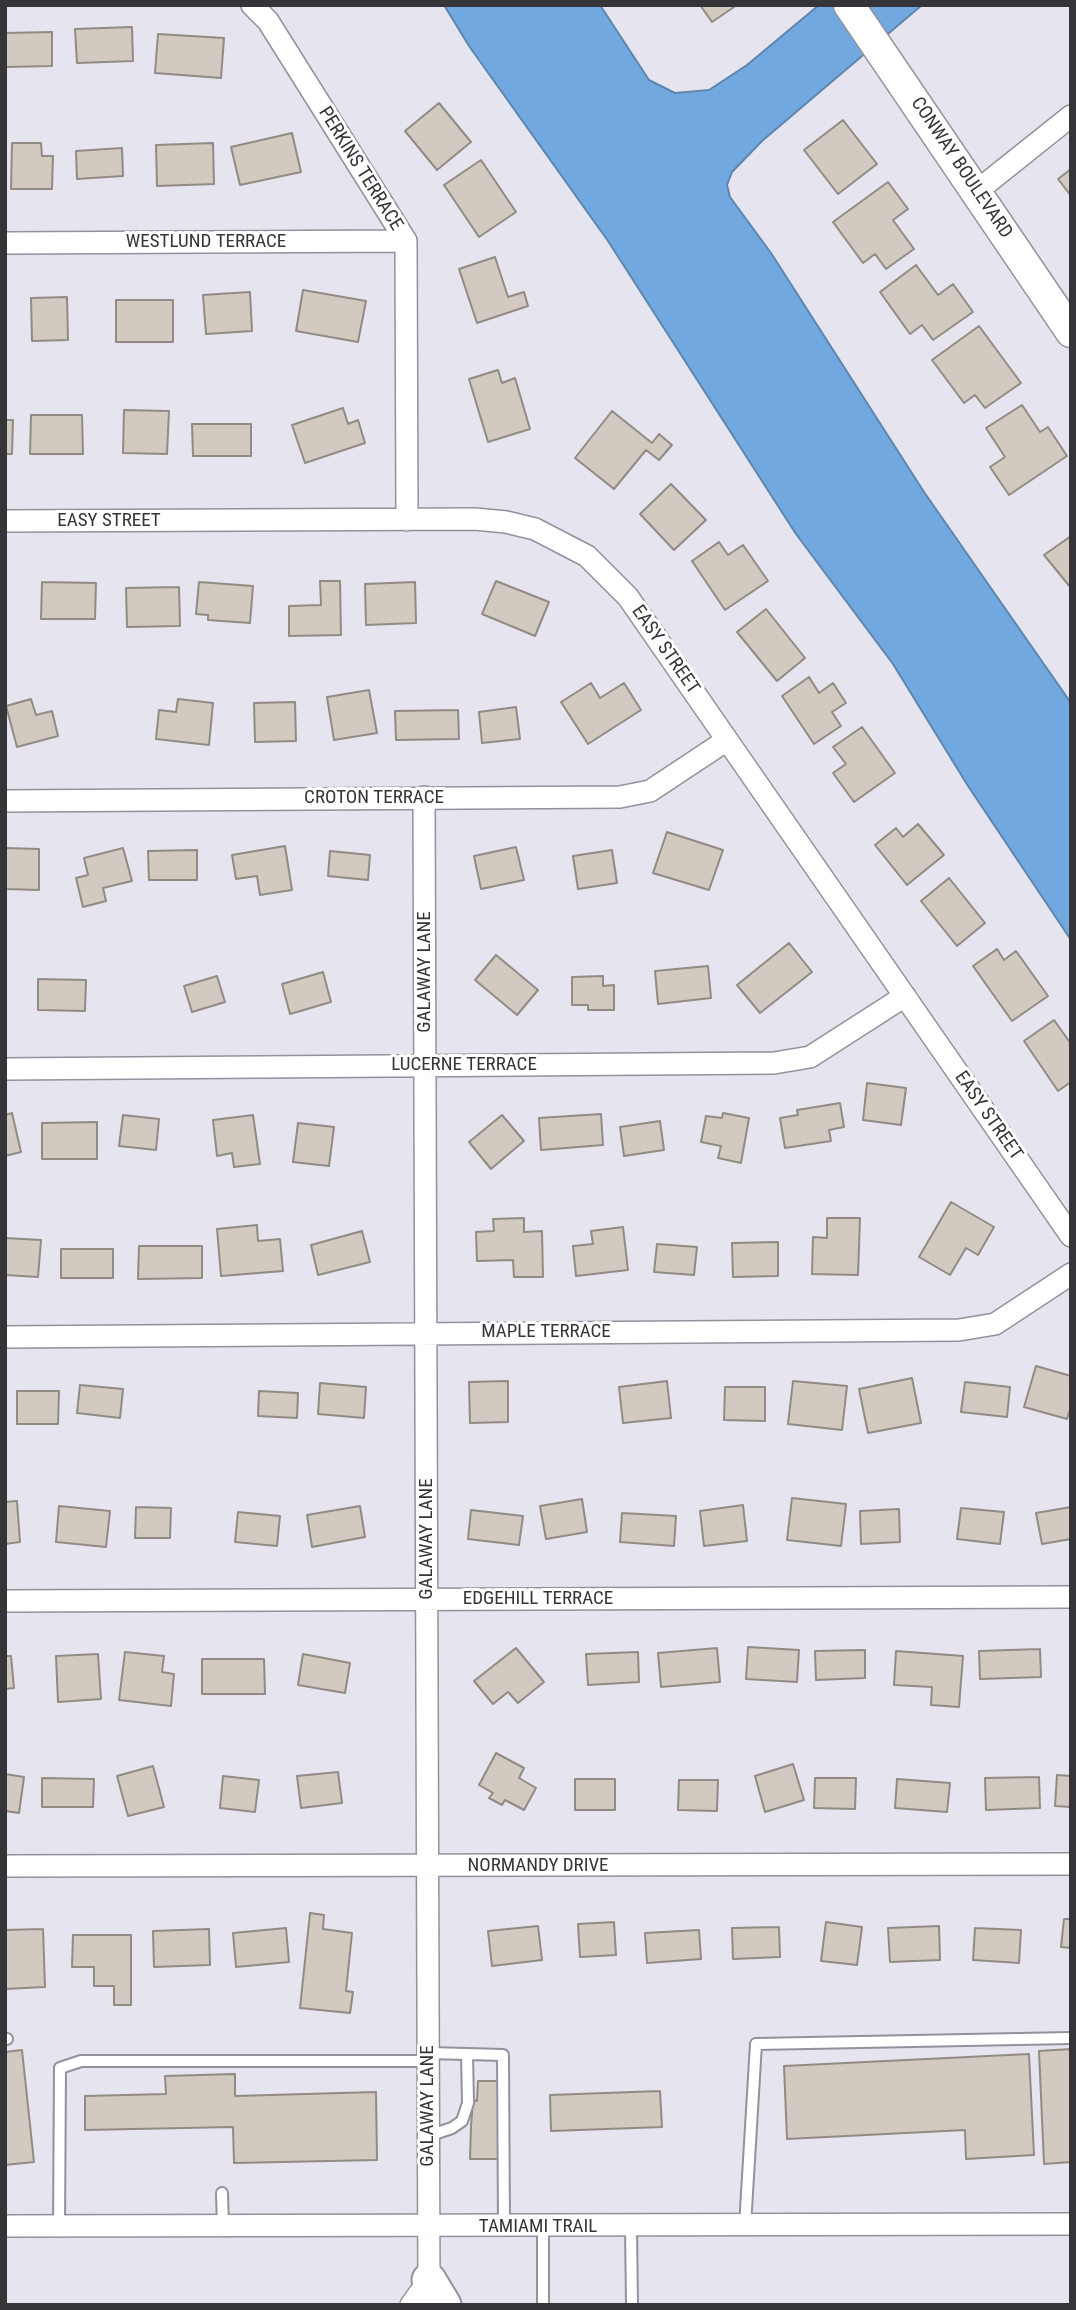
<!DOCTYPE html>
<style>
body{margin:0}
#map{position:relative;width:1076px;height:2310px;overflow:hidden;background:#e5e4ef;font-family:"Roboto Condensed",sans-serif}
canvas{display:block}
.frame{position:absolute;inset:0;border:7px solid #353539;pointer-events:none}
</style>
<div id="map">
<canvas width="1076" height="2310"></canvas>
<div class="frame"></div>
</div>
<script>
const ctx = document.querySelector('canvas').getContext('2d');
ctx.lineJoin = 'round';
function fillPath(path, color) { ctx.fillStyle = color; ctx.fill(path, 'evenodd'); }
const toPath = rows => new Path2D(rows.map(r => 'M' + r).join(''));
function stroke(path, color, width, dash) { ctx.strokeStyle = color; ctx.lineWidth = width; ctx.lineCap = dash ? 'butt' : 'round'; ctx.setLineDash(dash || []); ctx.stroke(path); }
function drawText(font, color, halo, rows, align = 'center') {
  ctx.font = font + ' "Roboto Condensed",sans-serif'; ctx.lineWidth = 6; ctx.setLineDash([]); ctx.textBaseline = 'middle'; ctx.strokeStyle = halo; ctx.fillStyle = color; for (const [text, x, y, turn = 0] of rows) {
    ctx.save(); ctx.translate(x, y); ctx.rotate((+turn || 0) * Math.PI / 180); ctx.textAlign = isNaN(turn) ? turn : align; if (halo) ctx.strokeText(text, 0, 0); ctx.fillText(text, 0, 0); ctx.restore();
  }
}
const water = toPath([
 [444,5,600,5,649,80,675,93,709,90,747,65,819,5,922,5,762,141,732,172,727,185,730,197,771,253,924,492,1071,703,1071,940,968,786,893,664,796,534,608,241,469,46,444,5]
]);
const building = toPath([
 [700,5,737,5,712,22,700,5],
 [132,27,133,61,77,63,75,29,132,27],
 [52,32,52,66,5,67,5,33,52,32],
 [158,34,224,38,221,78,155,73,158,34],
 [439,103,471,142,437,170,405,131,439,103],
 [843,120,877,164,838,194,804,150,843,120],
 [292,133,301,172,240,185,231,147,292,133],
 [12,143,41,143,42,156,53,156,52,189,11,189,12,143],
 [213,143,214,184,157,186,156,145,213,143],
 [122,148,123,176,77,179,76,151,122,148],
 [481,160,516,212,479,237,444,185,481,160],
 [1071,169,1071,196,1058,179,1071,169],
 [888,182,908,209,893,220,914,249,886,269,875,254,863,263,833,222,888,182],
 [495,257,508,297,524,292,528,306,477,323,459,269,495,257],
 [916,265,938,295,953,284,973,312,933,340,922,325,910,334,880,292,916,265],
 [303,290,366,301,358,342,296,331,303,290],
 [250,292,252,331,206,334,203,295,250,292],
 [67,297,68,340,32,341,31,298,67,297],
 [116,300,173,300,173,342,116,342,116,300],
 [979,326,1021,383,985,408,975,395,964,403,932,360,979,326],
 [498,370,502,383,515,378,530,429,488,442,469,379,498,370],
 [1022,405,1040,432,1048,427,1067,456,1009,495,990,467,1005,457,986,428,1022,405],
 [343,408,348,424,358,420,365,443,305,463,292,425,343,408],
 [124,410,169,411,167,454,123,453,124,410],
 [612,411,652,443,659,434,672,445,659,460,646,450,614,489,575,458,612,411],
 [31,415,82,415,83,454,30,454,31,415],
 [5,420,13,420,12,454,5,454,5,420],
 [192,424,251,424,251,456,193,456,192,424],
 [671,484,706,520,674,550,640,514,671,484],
 [1071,536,1071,588,1044,555,1071,536],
 [719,542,728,555,743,545,768,581,725,610,692,561,719,542],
 [320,581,340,581,341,635,289,636,289,606,321,605,320,581],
 [496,581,549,602,535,636,482,614,496,581],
 [42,582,96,583,95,619,41,619,42,582],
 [199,582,253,586,250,623,208,620,208,615,196,614,199,582],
 [415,582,416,623,366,625,365,584,415,582],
 [179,587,180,626,127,627,126,588,179,587],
 [766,609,805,658,777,681,737,632,766,609],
 [809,677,819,693,833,683,846,703,832,712,841,726,814,744,782,696,809,677],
 [591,683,600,698,624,683,641,710,588,744,561,702,591,683],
 [369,690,377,733,334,740,327,697,369,690],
 [31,699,36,715,52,711,58,736,17,747,6,706,31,699],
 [178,699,213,703,209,745,156,739,159,710,176,712,178,699],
 [295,702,296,741,255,742,254,703,295,702],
 [516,707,520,739,482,743,479,712,516,707],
 [458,710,459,739,396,740,395,711,458,710],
 [862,727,895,773,854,802,833,773,846,764,833,747,862,727],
 [918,824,944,855,907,885,875,845,896,828,903,837,918,824],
 [667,832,723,850,709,890,653,873,667,832],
 [285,846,292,890,260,895,257,876,236,879,232,855,285,846],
 [516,847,524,880,481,889,474,856,516,847],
 [5,848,39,849,39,890,5,889,5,848],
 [123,848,132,881,103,888,106,901,83,907,76,878,88,875,84,858,123,848],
 [197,850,197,880,149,880,148,851,197,850],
 [612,850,617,883,578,889,573,856,612,850],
 [330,851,370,855,368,880,328,876,330,851],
 [949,878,985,923,957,946,921,901,949,878],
 [789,943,812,972,760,1013,737,985,789,943],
 [997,949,1004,960,1016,951,1048,996,1012,1021,973,966,997,949],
 [496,955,538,990,517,1015,475,980,496,955],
 [708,966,711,998,658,1004,655,971,708,966],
 [323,972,331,1002,290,1014,282,984,323,972],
 [217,976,225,1002,192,1012,184,986,217,976],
 [603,976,603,986,614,985,614,1010,588,1010,588,1005,572,1005,572,977,603,976],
 [38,979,86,980,85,1011,38,1010,38,979],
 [1054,1020,1071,1044,1071,1082,1058,1091,1024,1041,1054,1020],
 [867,1083,906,1088,901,1125,863,1120,867,1083],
 [840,1103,844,1127,829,1130,831,1141,785,1148,780,1118,798,1115,797,1110,840,1103],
 [12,1113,21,1152,5,1156,5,1115,12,1113],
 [723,1113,749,1118,741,1163,718,1158,721,1146,701,1142,706,1116,722,1118,723,1113],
 [601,1114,603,1145,541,1150,539,1118,601,1114],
 [123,1115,159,1119,156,1150,119,1146,123,1115],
 [253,1115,260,1164,234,1167,232,1153,217,1156,213,1120,253,1115],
 [502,1115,524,1141,491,1169,469,1142,502,1115],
 [660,1121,664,1150,624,1156,620,1127,660,1121],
 [97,1122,97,1159,42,1159,42,1123,97,1122],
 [298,1123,334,1127,329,1166,293,1162,298,1123],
 [951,1202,994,1227,978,1255,966,1248,950,1275,919,1257,951,1202],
 [524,1218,524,1232,542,1231,543,1277,514,1277,513,1260,477,1261,476,1232,494,1231,493,1219,524,1218],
 [827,1218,860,1218,858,1275,812,1274,813,1237,827,1238,827,1218],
 [257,1225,258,1241,280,1239,283,1271,221,1276,217,1229,257,1225],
 [623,1227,628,1270,576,1276,573,1246,593,1244,591,1231,623,1227],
 [362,1231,370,1262,318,1275,311,1245,362,1231],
 [5,1238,41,1240,38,1277,5,1275,5,1238],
 [778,1242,778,1276,733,1277,732,1243,778,1242],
 [657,1244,697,1247,694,1275,654,1272,657,1244],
 [139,1246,202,1246,202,1278,138,1279,139,1246],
 [61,1249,113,1249,113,1278,61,1278,61,1249],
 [1036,1366,1071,1376,1071,1407,1067,1419,1024,1407,1036,1366],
 [912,1378,921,1423,868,1433,859,1389,912,1378],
 [508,1381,508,1422,470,1423,469,1382,508,1381],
 [667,1381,671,1418,623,1423,619,1387,667,1381],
 [793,1381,847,1386,842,1430,788,1424,793,1381],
 [965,1382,1010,1387,1007,1417,961,1412,965,1382],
 [320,1383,366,1387,364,1418,318,1414,320,1383],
 [80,1385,123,1389,120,1418,77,1413,80,1385],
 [725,1387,765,1387,765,1421,724,1420,725,1387],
 [17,1391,59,1391,58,1424,17,1424,17,1391],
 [259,1391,298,1393,297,1418,258,1416,259,1391],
 [792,1498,846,1504,841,1546,787,1540,792,1498],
 [582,1499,587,1532,546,1539,540,1506,582,1499],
 [17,1501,20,1542,5,1544,5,1502,17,1501],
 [743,1505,747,1541,704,1546,700,1511,743,1505],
 [59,1506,110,1511,106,1547,56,1542,59,1506],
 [360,1506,365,1537,312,1547,307,1515,360,1506],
 [136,1507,171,1508,170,1538,135,1538,136,1507],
 [1071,1507,1071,1539,1042,1544,1036,1513,1071,1507],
 [961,1508,1004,1512,1000,1544,957,1539,961,1508],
 [899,1509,900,1542,861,1544,860,1511,899,1509],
 [471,1510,523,1516,519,1545,468,1539,471,1510],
 [238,1512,280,1516,277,1546,235,1542,238,1512],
 [622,1513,676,1516,674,1546,620,1542,622,1513],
 [748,1647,799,1650,797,1682,746,1679,748,1647],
 [516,1648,544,1682,518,1703,508,1692,493,1704,474,1681,516,1648],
 [717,1648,720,1682,661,1687,658,1653,717,1648],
 [1040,1649,1041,1677,980,1679,979,1651,1040,1649],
 [865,1650,865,1678,816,1680,815,1651,865,1650],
 [896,1651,963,1656,959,1707,931,1705,932,1687,894,1685,896,1651],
 [125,1652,164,1656,162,1672,174,1674,171,1706,119,1700,125,1652],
 [638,1652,639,1682,588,1685,586,1654,638,1652],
 [98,1654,101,1699,58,1702,56,1656,98,1654],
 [303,1654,350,1663,345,1693,298,1685,303,1654],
 [5,1656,11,1656,14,1688,5,1689,5,1656],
 [202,1659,264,1659,265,1694,202,1694,202,1659],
 [496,1753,524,1768,519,1778,536,1788,524,1810,505,1800,502,1805,489,1798,493,1793,479,1785,496,1753],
 [793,1764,804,1800,765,1812,755,1776,793,1764],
 [153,1766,164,1807,128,1816,117,1776,153,1766],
 [338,1772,342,1803,301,1808,297,1776,338,1772],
 [5,1774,24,1777,19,1813,5,1811,5,1774],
 [1057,1775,1071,1776,1071,1807,1055,1806,1057,1775],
 [223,1776,259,1780,255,1812,220,1808,223,1776],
 [1039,1777,1040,1808,986,1810,985,1778,1039,1777],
 [42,1778,94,1779,93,1807,42,1807,42,1778],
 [815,1778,856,1778,855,1809,814,1808,815,1778],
 [575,1779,615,1779,615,1810,575,1810,575,1779],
 [897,1779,950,1783,947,1812,895,1808,897,1779],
 [679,1780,718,1780,717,1811,678,1810,679,1780],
 [310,1913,324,1915,323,1929,352,1933,346,1991,353,1992,350,2013,300,2008,310,1913],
 [1064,1919,1071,1919,1071,1948,1061,1947,1064,1919],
 [614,1922,616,1955,580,1957,578,1924,614,1922],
 [826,1922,862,1927,857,1965,821,1961,826,1922],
 [538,1926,542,1960,492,1966,488,1931,538,1926],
 [939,1926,940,1960,890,1962,888,1928,939,1926],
 [779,1927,780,1957,733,1959,732,1928,779,1927],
 [286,1928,289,1962,236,1967,233,1933,286,1928],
 [975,1928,1021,1930,1019,1963,973,1960,975,1928],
 [43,1929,45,1987,5,1989,5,1930,43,1929],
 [209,1929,210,1965,154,1967,153,1931,209,1929],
 [699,1930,701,1959,647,1963,645,1933,699,1930],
 [73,1935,131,1935,131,2005,114,2005,114,1986,94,1986,94,1967,72,1967,73,1935],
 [1071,2049,1071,2162,1044,2164,1039,2051,1071,2049],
 [22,2050,34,2162,5,2165,5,2052,22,2050],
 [1029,2054,1034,2155,966,2159,965,2130,787,2139,784,2066,1029,2054],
 [235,2074,235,2096,376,2092,377,2160,234,2163,233,2127,85,2130,85,2096,166,2094,165,2076,235,2074],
 [478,2081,499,2081,502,2159,470,2159,471,2126,473,2100,477,2101,478,2081],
 [660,2091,662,2127,551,2131,550,2095,660,2091]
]);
const lane = toPath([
 [5,2039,7,2039],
 [428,2053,467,2054,468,2103,462,2121,452,2128,428,2136],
 [467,2054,503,2055,504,2227],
 [222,2193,223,2227],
 [59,2226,60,2068,81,2061,428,2061],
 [745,2226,756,2044,1071,2038],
 [631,2227,632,2305],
 [543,2305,543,2227]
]);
const street = toPath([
 [252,5,268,21,406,241,407,520],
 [977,191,1071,116],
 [5,243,406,241],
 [5,521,475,519,506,522,535,529,587,556,628,597,1071,1236],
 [424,797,429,2292],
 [5,801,620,797,650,791,727,740],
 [5,1069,774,1063,810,1057,905,996],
 [5,1337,959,1330,995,1324,1071,1274],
 [5,1601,1071,1597],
 [5,1866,1071,1864],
 [5,2226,1071,2224],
 [411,2305,429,2280]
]);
const secondary = toPath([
 [849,5,1071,332]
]);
const primary = toPath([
 [429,2280,444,2305]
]);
const streetNames = [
 ["CONWAY BOULEVARD",961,168,56],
 ["PERKINS TERRACE",360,169,58],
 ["WESTLUND TERRACE",206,242],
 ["EASY STREET",109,521],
 ["EASY STREET",665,650,55],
 ["CROTON TERRACE",374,798],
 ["GALAWAY LANE",425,972,-90],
 ["LUCERNE TERRACE",464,1065],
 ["EASY STREET",988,1116,55],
 ["MAPLE TERRACE",546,1332],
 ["GALAWAY LANE",427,1539,-90],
 ["EDGEHILL TERRACE",538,1599],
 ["NORMANDY DRIVE",538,1866],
 ["GALAWAY LANE",428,2106,-90],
 ["TAMIAMI TRAIL",538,2227]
];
fillPath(water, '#70a8df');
stroke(water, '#5e86ad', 2);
fillPath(building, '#d2c9c1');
stroke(building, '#928b83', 2);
stroke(lane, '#92919c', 14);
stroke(street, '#92919c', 24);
stroke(secondary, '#92919c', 33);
stroke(primary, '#92919c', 37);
stroke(lane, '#fff', 10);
stroke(street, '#fff', 21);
stroke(secondary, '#fff', 30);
stroke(primary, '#fff', 33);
drawText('19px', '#353539', '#fff', streetNames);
</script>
